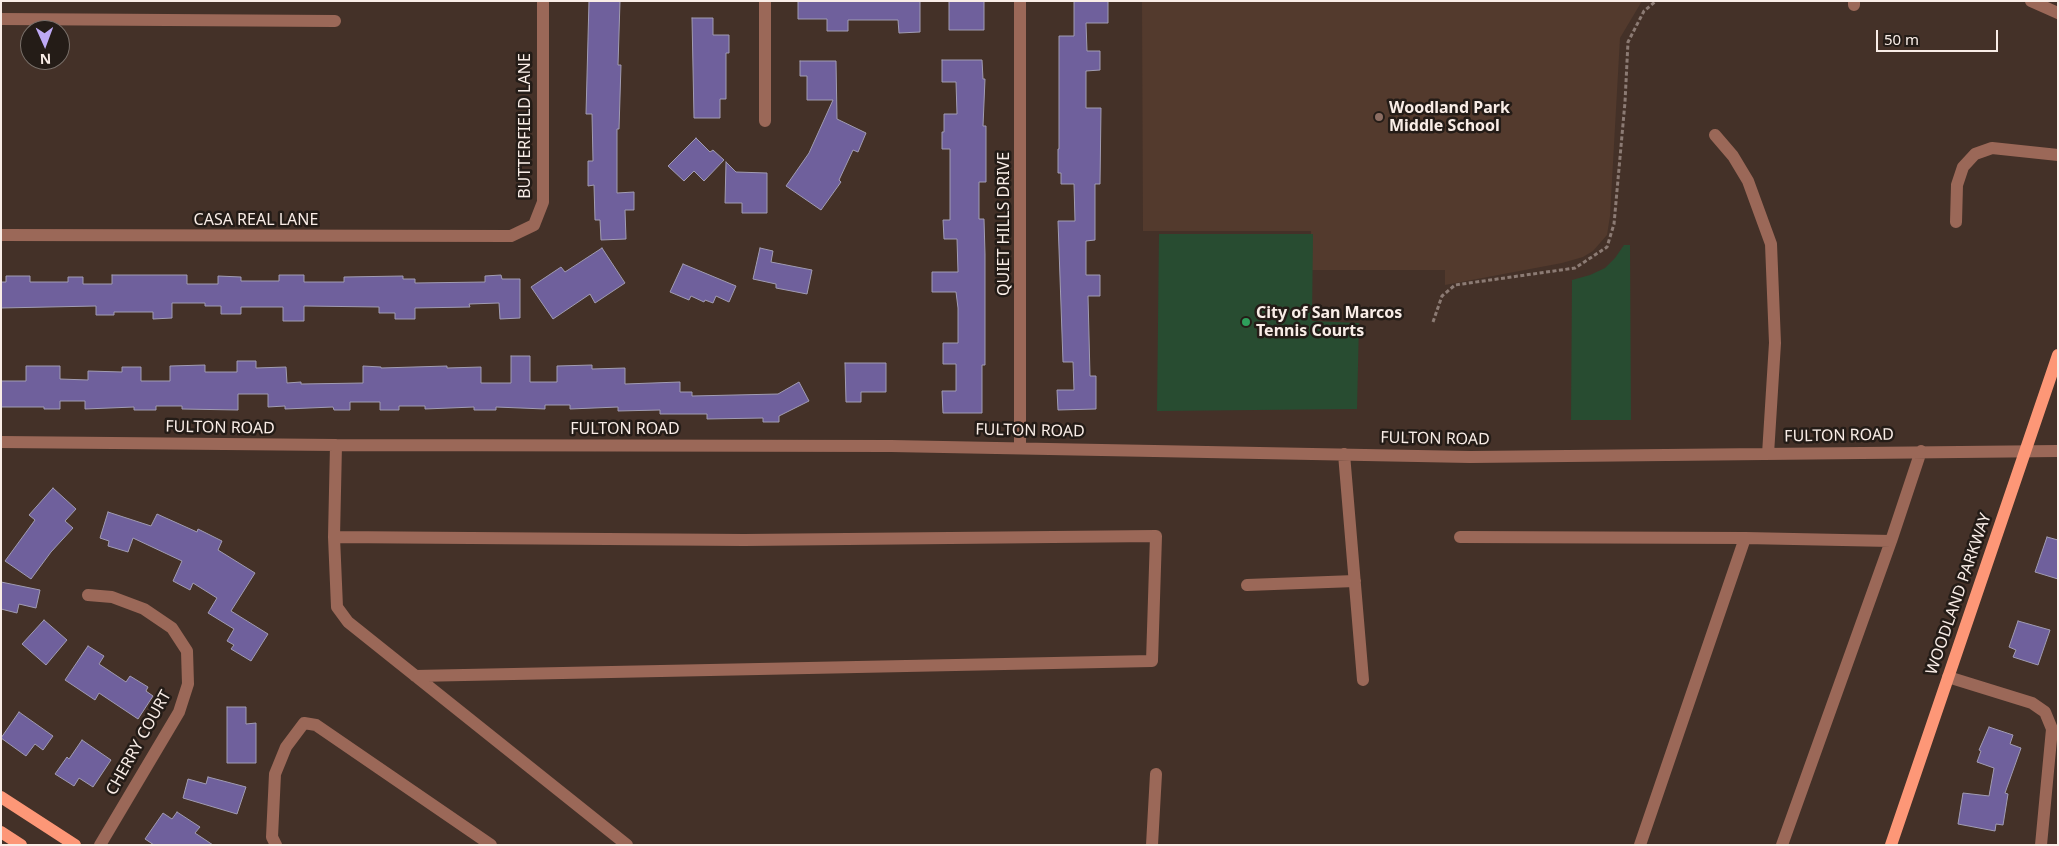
<!DOCTYPE html>
<style>
body{margin:0}
#map{position:relative;width:2059px;height:846px;overflow:hidden;background:#443128;font-family:"Noto Sans",sans-serif}
canvas{display:block}
.frame{position:absolute;inset:0;border:2px solid #f9ede7;pointer-events:none}
.north{position:absolute;left:20px;top:20px;width:50px;height:50px;box-sizing:border-box;background:#241c17;border:1px solid #79706a;border-radius:50%;rotate:178deg;font-size:14px;font-weight:700;line-height:20px;text-align:center;color:#f9ede7}
.north::after{content:'';display:block;margin:auto;width:18px;height:22px;background:#bea9f5;clip-path:polygon(50% 0,100% 100%,50% 72%,0 100%)}
.scale{position:absolute;left:1876px;top:30px;width:122px;height:22px;box-sizing:border-box;border:2px solid #f9ede7;border-top:0;padding-left:6px;font-size:15px;line-height:18px;white-space:nowrap;color:#f9ede7;-webkit-text-stroke:4px #241c17;paint-order:stroke}
</style>
<div id="map">
<canvas width="2059" height="846"></canvas>
<div class="frame"></div>
<div class="north">N</div>
<div class="scale">50 m</div>
</div>
<script>
const ctx = document.querySelector('canvas').getContext('2d');
ctx.lineJoin = 'round';
function fillPath(path, color) { ctx.fillStyle = color; ctx.fill(path, 'evenodd'); }
const toPath = rows => new Path2D(rows.map(r => 'M' + r).join(''));
function stroke(path, color, width, dash) { ctx.strokeStyle = color; ctx.lineWidth = width; ctx.lineCap = dash ? 'butt' : 'round'; ctx.setLineDash(dash || []); ctx.stroke(path); }
function drawText(font, color, halo, rows, align = 'center') {
  ctx.font = font + ' "Noto Sans",sans-serif'; ctx.lineWidth = 5; ctx.setLineDash([]); ctx.textBaseline = 'middle'; ctx.strokeStyle = halo; ctx.fillStyle = color; for (const [text, x, y, turn = 0] of rows) {
    ctx.save(); ctx.translate(x, y); ctx.rotate((+turn || 0) * Math.PI / 180); ctx.textAlign = isNaN(turn) ? turn : align; if (halo) ctx.strokeText(text, 0, 0); ctx.fillText(text, 0, 0); ctx.restore();
  }
}
const built = toPath([
 [1142,1,1642,1,1620,38,1610,216,1607,235,1593,251,1583,257,1562,263,1445,285,1445,270,1312,270,1311,231,1143,231]
]);
const green = toPath([
 [1159,234,1313,234,1312,321,1359,323,1357,409,1157,411],
 [1624,245,1630,245,1631,420,1571,420,1572,280,1590,275,1605,268,1615,258]
]);
const building = toPath([
 [589,1,620,1,618,65,621,65,619,129,617,129,617,193,634,192,634,210,625,210,626,239,601,240,600,220,595,220,594,185,588,186,588,161,593,161,592,114,586,114,589,1],
 [798,1,920,1,920,32,899,33,898,20,848,20,848,31,827,31,827,19,798,19,798,1],
 [949,1,984,1,984,30,949,30,949,1],
 [1074,1,1108,1,1108,23,1086,23,1087,51,1100,51,1100,70,1086,71,1086,108,1101,108,1100,184,1095,184,1095,240,1086,241,1086,275,1100,275,1100,296,1088,296,1090,376,1096,376,1096,409,1058,410,1057,390,1074,390,1073,362,1063,362,1058,221,1075,221,1074,184,1061,184,1061,173,1058,173,1058,149,1059,149,1059,36,1074,36,1074,1],
 [692,18,713,18,713,35,729,35,729,53,726,53,726,99,720,99,720,118,694,118,692,18],
 [942,60,982,60,983,79,985,79,983,126,986,126,986,182,979,182,979,219,984,219,985,254,985,365,982,365,982,413,943,413,942,391,956,391,956,364,943,364,943,343,958,343,958,308,956,292,932,292,932,272,958,272,957,239,944,239,943,220,950,220,950,149,942,149,942,132,944,132,944,114,957,114,956,82,942,82,942,60],
 [800,61,836,61,837,119,866,133,858,152,853,150,839,180,841,182,821,210,786,186,809,153,833,100,807,100,807,76,800,76,800,61],
 [696,138,710,152,713,150,724,160,704,181,694,171,684,181,668,166,696,138],
 [726,162,736,172,767,173,767,213,742,213,742,203,725,203,726,162],
 [602,248,625,283,595,303,590,294,553,319,531,287,561,267,565,272,602,248],
 [760,248,773,251,771,262,812,270,807,294,776,288,776,284,753,279,760,248],
 [683,264,736,286,729,302,716,296,713,303,705,300,704,302,691,296,689,300,670,292,683,264],
 [112,275,187,275,187,284,218,284,218,276,241,277,241,281,279,281,279,275,304,275,304,282,344,282,344,277,403,276,403,279,415,279,415,283,485,282,485,276,501,275,502,279,520,279,520,318,500,319,499,303,469,304,470,307,415,308,415,319,395,319,395,313,379,313,379,307,304,306,304,321,283,321,283,307,241,307,241,314,221,314,221,306,205,306,205,303,172,303,172,318,153,319,153,312,114,312,114,315,96,315,96,306,1,308,1,282,6,282,6,276,30,276,30,282,68,282,68,277,83,277,83,284,112,284,112,275],
 [511,356,530,356,530,382,557,382,557,366,592,365,592,369,625,368,625,384,680,382,680,392,692,392,692,396,778,394,799,382,809,401,779,416,779,422,763,422,763,418,707,419,707,414,660,414,660,410,618,411,618,407,570,409,570,405,545,405,545,409,496,407,496,410,474,410,474,407,425,409,425,406,399,406,399,410,380,410,380,402,350,402,350,410,334,410,333,407,285,409,285,406,268,407,268,394,238,394,238,410,182,409,182,406,156,406,156,410,134,410,134,407,85,409,85,401,60,401,60,409,44,409,44,407,1,407,1,381,26,381,26,366,60,366,60,379,88,380,88,371,122,372,122,367,141,367,141,381,170,381,170,366,205,365,205,372,237,372,237,361,256,361,256,368,286,367,287,383,301,382,301,384,363,383,363,366,381,367,381,368,447,366,447,368,481,367,481,383,511,383,511,356],
 [845,363,886,363,886,392,861,392,861,402,846,402,845,363],
 [53,488,76,509,65,521,73,528,51,552,31,579,5,561,35,520,29,515,53,488],
 [108,512,151,526,157,514,197,532,198,529,222,541,218,550,255,573,231,611,268,634,251,661,231,649,234,645,227,641,234,629,208,613,217,598,193,583,190,590,173,581,182,561,133,538,128,552,108,546,109,541,100,538,108,512],
 [2047,537,2058,540,2058,579,2035,572,2047,537],
 [1,582,40,590,36,608,19,604,17,613,1,609,1,582],
 [44,620,67,640,46,665,22,644,44,620],
 [2018,621,2050,630,2038,665,2013,657,2016,650,2009,647,2018,621],
 [88,646,104,656,99,664,126,682,130,676,148,687,146,691,153,696,138,719,99,693,95,700,65,680,88,646],
 [227,707,246,707,246,724,256,723,256,763,227,763,227,707],
 [19,712,53,736,43,750,35,744,26,756,1,738,19,712],
 [1989,727,2013,735,2010,744,2021,748,2005,793,2008,794,2003,825,1996,824,1995,831,1958,824,1963,793,1989,796,1994,768,1977,762,1981,751,1979,750,1989,727],
 [82,740,111,760,93,787,79,778,74,786,55,774,67,757,69,759,82,740],
 [208,777,246,787,237,814,183,798,188,779,206,784,208,777],
 [177,812,200,827,195,833,213,845,154,845,145,839,163,813,172,819,177,812]
]);
const path = toPath([
 [1433,322,1442,296,1455,285,1575,268,1607,247,1614,224,1625,102,1628,42,1644,11,1656,1]
]);
const minor = toPath([
 [1020,1,1020,447],
 [1854,1,1854,5],
 [2031,1,2058,13],
 [1,19,335,21],
 [765,121,765,1],
 [1715,135,1733,156,1748,181,1771,244,1775,343,1768,454],
 [1956,222,1957,185,1963,167,1975,154,1992,148,2058,155],
 [1,235,511,236,534,225,543,202,543,1],
 [1,442,336,445,891,446,1470,457,2058,451],
 [336,445,334,537,337,607,348,622,627,845],
 [1344,454,1363,680],
 [334,537,744,540,1156,536,1152,661,415,676],
 [1460,537,1745,538,1891,541],
 [1247,585,1355,581],
 [88,595,112,597,144,609,172,628,187,651,188,684,179,712,100,845],
 [1948,677,2032,703,2045,712,2052,729,2041,845],
 [276,845,272,837,275,774,286,747,304,723,316,725,491,845],
 [1152,845,1156,774],
 [1640,845,1745,538],
 [1782,845,1891,541,1921,451]
]);
const major = toPath([
 [1,797,75,845],
 [1,832,21,845],
 [1891,845,2058,355]
]);
const markers = [
 [1379,117,5,"#8d6e63"],
 [1246,322,5,"#2e9e5b"]
];
const poiNames = [
 ["Woodland Park",1389,108],
 ["Middle School",1389,126],
 ["City of San Marcos",1256,313],
 ["Tennis Courts",1256,331]
];
const streetNames = [
 ["BUTTERFIELD LANE",525,126,-90],
 ["CASA REAL LANE",256,220],
 ["QUIET HILLS DRIVE",1004,224,-90],
 ["FULTON ROAD",220,428,1],
 ["FULTON ROAD",625,429],
 ["FULTON ROAD",1030,431,1],
 ["FULTON ROAD",1839,436,-1],
 ["FULTON ROAD",1435,439,1],
 ["WOODLAND PARKWAY",1959,594,-71],
 ["CHERRY COURT",139,743,-61]
];
fillPath(built, '#533a2d');
fillPath(green, '#284c31');
fillPath(building, '#6f609c');
stroke(building, '#a19cb2', 1);
stroke(path, '#8c7b74', 3, [4, 2.5]);
stroke(minor, '#9b6858', 12);
stroke(major, '#fd9777', 12);
for (const [x, y, r, color] of markers) { const dot = new Path2D(); dot.arc(x, y, r, 0, 2 * Math.PI); ctx.fillStyle = color; ctx.fill(dot); stroke(dot, '#241c17', 2); }
drawText('bold 16px', '#f9ede7', '#241c17', poiNames, 'left');
drawText('16px', '#f9ede7', '#241c17', streetNames);
</script>
